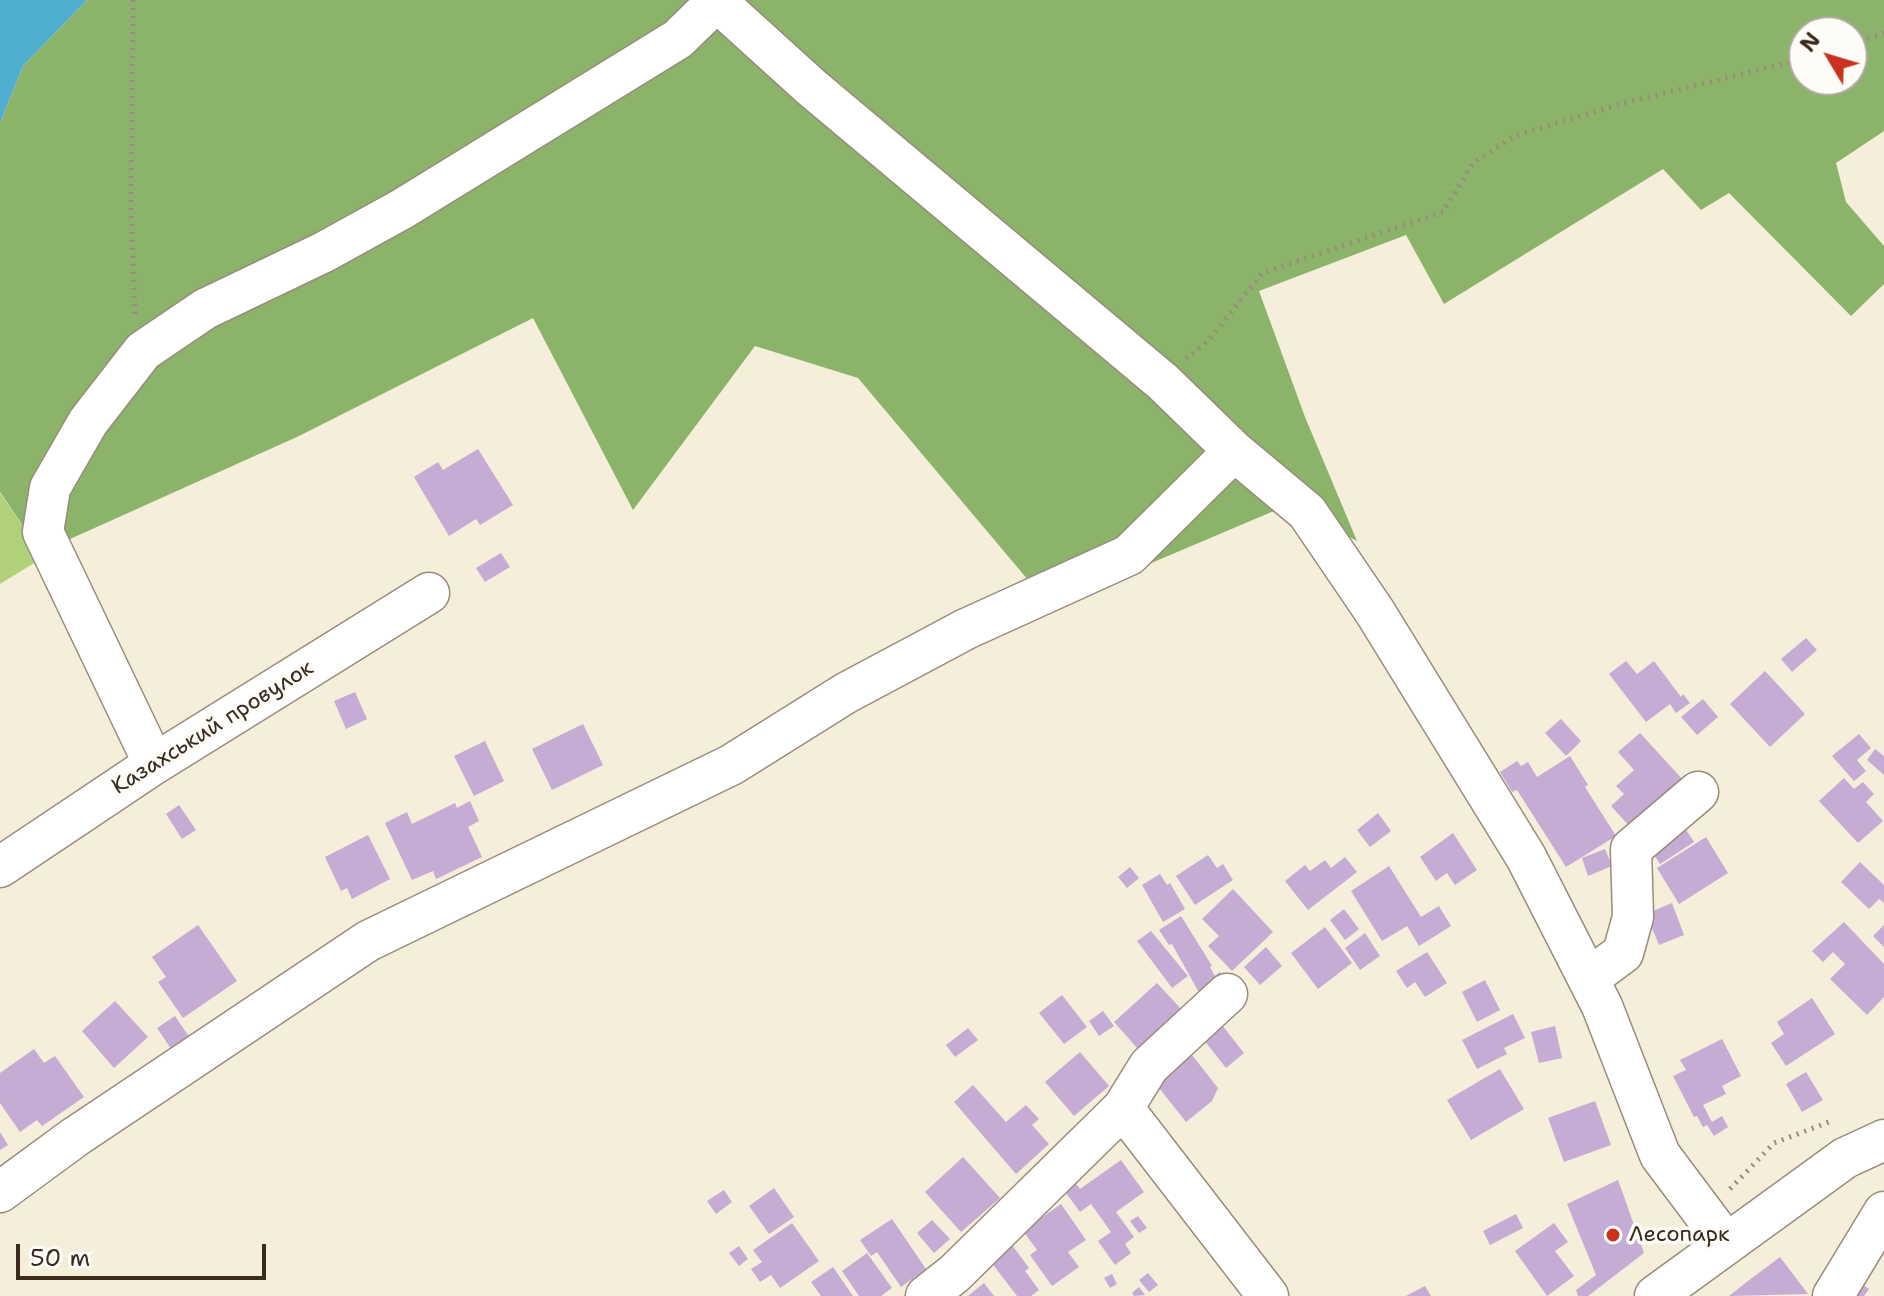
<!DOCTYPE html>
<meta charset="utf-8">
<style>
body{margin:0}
#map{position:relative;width:1884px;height:1296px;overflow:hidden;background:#f5eeda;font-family:"Shantell Sans",sans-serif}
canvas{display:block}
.north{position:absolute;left:1788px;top:16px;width:80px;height:80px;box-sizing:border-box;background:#fdfcf7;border:2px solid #afa8a0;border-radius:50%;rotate:308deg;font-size:22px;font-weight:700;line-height:32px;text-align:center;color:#3b2a1e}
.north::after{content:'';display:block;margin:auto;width:28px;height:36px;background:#c8321e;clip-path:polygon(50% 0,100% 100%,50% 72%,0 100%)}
.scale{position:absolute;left:16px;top:1244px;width:250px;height:36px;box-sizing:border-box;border:4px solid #3b2a1e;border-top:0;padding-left:10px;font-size:24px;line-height:28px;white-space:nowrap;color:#3b2a1e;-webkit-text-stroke:6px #fdfcf7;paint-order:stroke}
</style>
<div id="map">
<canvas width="1884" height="1296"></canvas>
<div class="north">N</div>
<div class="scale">50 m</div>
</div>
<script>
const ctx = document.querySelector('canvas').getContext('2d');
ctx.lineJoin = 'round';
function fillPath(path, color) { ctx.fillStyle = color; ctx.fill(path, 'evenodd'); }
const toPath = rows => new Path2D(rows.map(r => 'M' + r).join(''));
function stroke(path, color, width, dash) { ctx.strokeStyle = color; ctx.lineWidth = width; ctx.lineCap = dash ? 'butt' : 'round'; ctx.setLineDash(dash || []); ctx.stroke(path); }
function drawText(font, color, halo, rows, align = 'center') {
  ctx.font = font + ' "Shantell Sans",sans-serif'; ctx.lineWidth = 7; ctx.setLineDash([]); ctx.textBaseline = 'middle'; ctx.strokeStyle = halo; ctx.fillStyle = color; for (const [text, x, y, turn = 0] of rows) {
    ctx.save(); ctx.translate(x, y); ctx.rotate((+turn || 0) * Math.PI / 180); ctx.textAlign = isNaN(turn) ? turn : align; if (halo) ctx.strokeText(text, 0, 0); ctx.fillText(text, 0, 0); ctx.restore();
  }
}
const green = toPath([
 [0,493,44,557,0,584]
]);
const forest = toPath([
 [87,0,1884,0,1884,131,1836,163,1846,202,1884,246,1884,284,1851,316,1729,193,1701,210,1663,169,1444,304,1406,235,1259,291,1305,417,1357,541,1288,505,1050,606,858,378,755,346,633,510,533,318,299,436,59,544,44,557,0,492,0,123,23,66],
 [1804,32,1852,32,1852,80,1804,80]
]);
const water = toPath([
 [0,0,87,0,23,66,0,123]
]);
const building = toPath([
 [478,449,513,505,480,525,476,519,449,536,414,477,438,462,443,470],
 [501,553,510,567,485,582,476,568],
 [1806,638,1817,650,1792,672,1781,659],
 [1626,661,1637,674,1654,661,1681,697,1683,694,1690,703,1676,713,1670,704,1646,722,1609,674],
 [1765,671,1805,714,1770,747,1730,704],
 [355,692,367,719,346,729,334,701],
 [1703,699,1718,717,1697,735,1681,717],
 [1561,719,1581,741,1566,756,1545,733],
 [583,724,603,765,552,790,532,749],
 [1640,733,1684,781,1632,829,1611,806,1624,794,1616,786,1634,770,1618,752],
 [1859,734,1871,748,1857,760,1866,771,1854,781,1832,756],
 [485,741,504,781,474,796,454,756],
 [1875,749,1884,756,1884,775,1867,760],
 [1570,756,1588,785,1585,787,1616,836,1566,867,1517,790,1512,792,1500,772,1517,761,1521,766,1528,762,1537,777],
 [1844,778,1854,789,1863,782,1874,794,1866,802,1883,821,1858,843,1819,801],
 [470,801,479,821,468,827,482,857,436,879,433,871,412,880,385,823,407,812,412,824,455,803,457,808],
 [179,805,196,830,182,839,166,814],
 [1378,813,1391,831,1370,847,1357,830],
 [1683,825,1694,842,1660,864,1649,847],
 [1453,833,1477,870,1455,885,1447,873,1436,881,1420,857],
 [368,835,390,879,352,899,347,888,341,891,325,857],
 [1706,837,1728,873,1679,904,1657,868],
 [1605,849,1612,866,1588,876,1582,858],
 [1208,855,1217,868,1223,864,1233,880,1195,905,1176,876],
 [1345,857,1357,872,1308,910,1285,881,1305,865,1310,871,1325,860,1331,868],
 [1860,862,1884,885,1884,903,1879,899,1869,909,1841,882],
 [1389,866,1421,917,1439,906,1451,926,1419,946,1407,926,1382,941,1351,891],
 [1130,867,1139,878,1127,888,1118,877],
 [1160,874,1167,885,1170,883,1185,909,1163,922,1142,885],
 [1233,889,1273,932,1232,971,1208,946,1219,936,1202,919],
 [1672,903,1684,935,1659,945,1646,914],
 [1344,909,1359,929,1345,940,1330,920],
 [1181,916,1212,966,1210,967,1215,976,1220,972,1225,981,1202,998,1172,944,1169,945,1159,930],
 [1844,922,1884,964,1884,997,1867,1015,1830,979,1845,964,1833,952,1823,962,1812,951],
 [198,925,237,981,183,1018,158,982,166,977,152,957],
 [1884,925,1884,947,1873,936],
 [1325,927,1352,963,1318,989,1291,953],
 [1151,931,1188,976,1172,988,1137,941],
 [1365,933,1380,956,1360,970,1345,948],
 [1266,947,1282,966,1260,985,1244,967],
 [1427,952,1447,983,1425,997,1415,982,1407,988,1396,971],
 [1485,980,1500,1010,1477,1022,1462,992],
 [1157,983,1181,1009,1138,1049,1114,1022],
 [1062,995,1087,1027,1064,1044,1039,1013],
 [1812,998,1835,1034,1786,1066,1771,1043,1784,1034,1777,1022],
 [115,1001,148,1037,114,1068,82,1031],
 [1103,1011,1114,1026,1099,1036,1089,1021],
 [1513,1014,1525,1038,1504,1048,1507,1054,1477,1069,1462,1040],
 [175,1016,194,1044,176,1056,157,1028],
 [1218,1020,1244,1053,1226,1068,1200,1035],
 [1555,1026,1562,1058,1539,1063,1531,1032],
 [968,1028,978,1040,955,1057,946,1045],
 [1722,1039,1741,1076,1722,1086,1726,1094,1703,1105,1712,1122,1722,1116,1728,1127,1714,1136,1707,1125,1703,1127,1697,1116,1694,1117,1673,1076,1686,1070,1680,1060],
 [34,1049,44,1063,55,1056,84,1097,42,1126,37,1120,20,1132,0,1103,0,1073],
 [1080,1052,1109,1086,1074,1116,1045,1082],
 [1192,1055,1218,1088,1212,1101,1186,1122,1156,1084],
 [1500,1069,1524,1109,1471,1140,1447,1100],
 [1806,1072,1823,1100,1802,1112,1786,1084],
 [973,1085,1006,1122,1026,1105,1039,1119,1032,1125,1049,1144,1016,1174,954,1102],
 [1595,1101,1611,1145,1564,1162,1548,1118],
 [0,1132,8,1145,0,1150],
 [963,1157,1000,1198,961,1232,925,1192],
 [1121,1160,1144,1192,1116,1212,1134,1237,1125,1244,1131,1253,1115,1265,1098,1241,1111,1232,1091,1204,1080,1212,1063,1189,1074,1181,1080,1189],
 [1618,1180,1644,1253,1588,1296,1578,1296,1576,1290,1596,1275,1567,1204],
 [774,1188,794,1217,769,1234,749,1206],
 [724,1190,732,1202,716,1214,707,1201],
 [1061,1204,1086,1240,1068,1252,1079,1267,1052,1286,1030,1255,1037,1250,1023,1231],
 [1516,1214,1523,1228,1490,1245,1483,1231],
 [1138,1216,1147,1228,1139,1233,1130,1221],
 [892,1219,926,1269,901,1287,877,1252,871,1256,860,1240],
 [932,1220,950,1239,934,1253,917,1233],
 [792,1223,819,1261,780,1288,771,1275,760,1282,751,1269,762,1262,753,1250],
 [1554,1223,1568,1242,1555,1251,1574,1276,1547,1296,1515,1251],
 [1012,1245,1029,1268,1025,1271,1039,1290,1031,1296,1017,1296,991,1262],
 [739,1246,748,1259,739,1266,729,1253],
 [867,1253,892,1288,881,1296,859,1296,842,1271],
 [1780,1257,1808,1294,1729,1296,1748,1281],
 [833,1267,853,1296,821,1296,811,1282],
 [1148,1273,1158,1285,1149,1292,1139,1280],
 [1112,1274,1117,1284,1110,1288,1104,1278],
 [984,1283,994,1296,968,1296],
 [1862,1284,1869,1289,1864,1296,1854,1296],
 [1425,1286,1431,1296,1406,1296],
 [1139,1287,1145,1295,1134,1296,1132,1293]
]);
const path = toPath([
 [133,0,131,209,135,314],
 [1852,43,1884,33],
 [1186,359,1209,340,1262,273,1443,212,1473,163,1514,136,1628,102,1804,59],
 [1730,1189,1774,1143,1829,1122]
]);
const minor = toPath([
 [715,0,811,87,1163,382,1234,451,1307,512,1375,612,1526,857,1602,1006,1660,1155,1726,1243],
 [154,764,43,532,50,488,88,422,143,351,205,309,324,252,402,209,678,39,717,1],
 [0,867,154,764,429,593],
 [1588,979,1623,953,1633,917,1631,849,1698,792],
 [1123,1108,1268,1296],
 [0,1192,75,1137,368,941,731,765,846,693,966,629,1129,555,1234,451],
 [926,1296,954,1274,1123,1108,1149,1066,1227,994],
 [1655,1296,1845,1158,1884,1140],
 [1833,1296,1884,1212]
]);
const markers = [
 [1613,1235,8,"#c8321e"]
];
const streetNames = [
 ["Казахський провулок",213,728,-32]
];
const poiNames = [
 ["Лесопарк",1629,1235]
];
fillPath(green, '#b0d17a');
fillPath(forest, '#8cb36a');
fillPath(water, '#50afcf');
fillPath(building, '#c4acd4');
stroke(minor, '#988c7c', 43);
stroke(path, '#988c7c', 5, [2, 6]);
stroke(minor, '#fff', 40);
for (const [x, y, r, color] of markers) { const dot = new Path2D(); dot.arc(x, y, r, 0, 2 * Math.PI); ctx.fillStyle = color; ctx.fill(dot); stroke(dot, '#fdfcf7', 3); }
drawText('22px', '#3b2a1e', '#fdfcf7', streetNames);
drawText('22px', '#3b2a1e', '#fdfcf7', poiNames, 'left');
</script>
